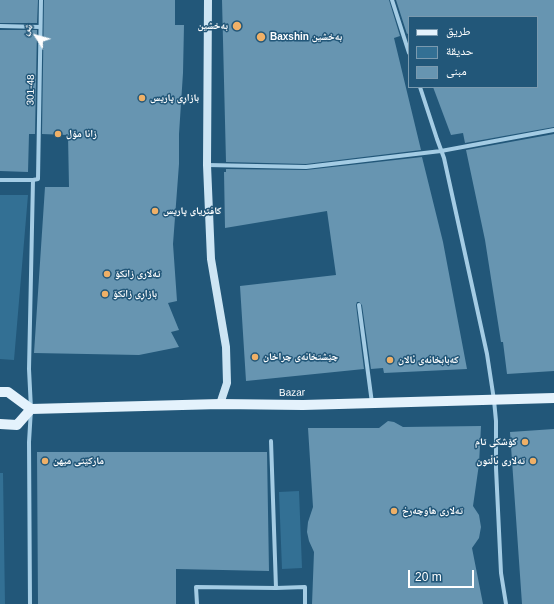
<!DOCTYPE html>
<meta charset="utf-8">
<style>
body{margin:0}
#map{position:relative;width:554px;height:604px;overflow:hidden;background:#225779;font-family:Arial,"Noto Naskh Arabic",sans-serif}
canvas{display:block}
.legend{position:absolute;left:408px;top:16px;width:130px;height:72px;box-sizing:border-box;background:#225779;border:1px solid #7a9aaf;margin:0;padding:5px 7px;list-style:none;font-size:12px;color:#fff}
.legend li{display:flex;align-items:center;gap:8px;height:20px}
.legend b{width:20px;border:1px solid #7a9aaf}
.north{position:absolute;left:16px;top:16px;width:40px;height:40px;-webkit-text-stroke:3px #225779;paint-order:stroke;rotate:307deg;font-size:11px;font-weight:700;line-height:16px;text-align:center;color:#fff}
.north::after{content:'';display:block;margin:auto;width:14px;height:18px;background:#fff;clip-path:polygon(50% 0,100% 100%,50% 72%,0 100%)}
.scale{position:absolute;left:408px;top:570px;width:66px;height:18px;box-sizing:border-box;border:2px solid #fff;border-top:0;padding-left:5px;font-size:12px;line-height:14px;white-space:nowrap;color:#fff;-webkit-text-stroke:3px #225779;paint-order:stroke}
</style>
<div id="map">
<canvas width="554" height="604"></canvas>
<ul class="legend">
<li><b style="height:5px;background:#e4f2fc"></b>طريق</li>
<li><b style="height:11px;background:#337094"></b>حديقة</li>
<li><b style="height:11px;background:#6795b1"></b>مبنى</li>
</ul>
<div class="north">ش</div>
<div class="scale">20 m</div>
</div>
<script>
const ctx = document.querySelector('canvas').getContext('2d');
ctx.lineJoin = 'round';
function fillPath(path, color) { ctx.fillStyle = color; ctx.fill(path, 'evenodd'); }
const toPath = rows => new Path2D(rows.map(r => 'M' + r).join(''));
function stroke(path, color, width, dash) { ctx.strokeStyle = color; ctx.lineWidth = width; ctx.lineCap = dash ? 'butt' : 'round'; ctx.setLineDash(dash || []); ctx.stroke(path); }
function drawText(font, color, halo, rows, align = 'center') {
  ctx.font = font + ' Arial,"Noto Naskh Arabic",sans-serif'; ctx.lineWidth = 3; ctx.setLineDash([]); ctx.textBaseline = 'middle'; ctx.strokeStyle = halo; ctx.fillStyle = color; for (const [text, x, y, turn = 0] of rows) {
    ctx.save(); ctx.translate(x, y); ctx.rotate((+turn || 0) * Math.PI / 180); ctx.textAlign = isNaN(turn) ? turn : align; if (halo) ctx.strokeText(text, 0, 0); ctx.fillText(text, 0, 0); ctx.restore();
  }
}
const green = toPath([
 [0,195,28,195,14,360,0,359],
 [0,473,3,473,5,604,0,604],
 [299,491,302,568,282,569,279,492]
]);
const building = toPath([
 [0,0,38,0,37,23,0,23],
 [44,0,175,0,175,25,184,25,183,73,179,134,179,164,173,244,177,301,168,303,179,330,171,332,179,347,139,355,34,353,45,187,69,187,68,135,42,134],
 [222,0,389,0,400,36,394,38,421,150,306,164,226,162],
 [396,0,554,0,554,127,465,143,463,133,451,135,433,87,537,87,537,17,409,17,409,33,407,34],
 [0,30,37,30,35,134,29,134,28,172,0,171],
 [554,134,554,371,507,374,503,342,501,342,485,240,466,150],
 [422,157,443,242,467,369,384,373,383,368,371,369,362,305,359,302,357,302,356,305,364,369,246,381,240,286,336,275,327,211,225,228,224,172,226,172,226,169,306,170],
 [388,421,394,422,403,427,481,426,479,464,473,506,479,515,481,527,479,538,472,548,483,604,312,604,314,552,309,541,307,532,308,522,313,507,308,428,379,428],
 [554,429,554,604,522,604,510,432],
 [37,452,267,452,269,571,176,569,176,604,38,604]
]);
const street = toPath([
 [392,0,409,53],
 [0,26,40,27],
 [420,87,437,139,444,158,487,354,494,400,496,421,496,468,501,573,506,604],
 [207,165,306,167,441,151,554,130],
 [0,180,33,180],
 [359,305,372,403],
 [271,441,276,588],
 [30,604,29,442,31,409,29,369,33,180,38,179,41,0],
 [197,604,196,587,276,588,305,587,305,604]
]);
const secondary = toPath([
 [208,0,207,165,211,259,226,347,227,383,220,404]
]);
const primary = toPath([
 [0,392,8,392,31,409],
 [31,409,220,404,303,405,554,398],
 [0,424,17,425,31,409]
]);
const markers = [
 [237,26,5,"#efb067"],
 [261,37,5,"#efb067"],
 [142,98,4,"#efb067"],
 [58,134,4,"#efb067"],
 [155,211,4,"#efb067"],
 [107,274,4,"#efb067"],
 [105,294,4,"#efb067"],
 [255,357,4,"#efb067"],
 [390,360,4,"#efb067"],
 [525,442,4,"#efb067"],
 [45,461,4,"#efb067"],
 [533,461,4,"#efb067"],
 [394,511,4,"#efb067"]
];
const poiNames = [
 ["بەخشین",228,26,"right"],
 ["Baxshin بەخشین",270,37],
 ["بازاڕی پاریس",150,98],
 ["زانا مۆل",66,134],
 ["کافتریای پاریس",163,211],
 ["تەلاری زانکۆ",115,274],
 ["بازاڕی زانکۆ",113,294],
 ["چێشتخانەی چراخان",263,357],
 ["کەبابخانەی ئالان",398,360],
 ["کۆشکی تام",517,442,"right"],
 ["مارکێتی میهن",53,461],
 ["تەلاری ئاڵتون",525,461,"right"],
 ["تەلاری هاوچەرخ",402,511]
];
const streetNames = [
 ["301-48",31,90,-89],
 ["Bazar",292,393,-1]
];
fillPath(green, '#337094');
fillPath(building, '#6795b1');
stroke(street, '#a4cce4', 4);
stroke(secondary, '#cde5f4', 8);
stroke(primary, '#e4f2fc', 10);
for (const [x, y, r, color] of markers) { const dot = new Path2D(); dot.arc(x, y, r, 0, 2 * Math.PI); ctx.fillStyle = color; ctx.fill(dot); stroke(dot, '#225779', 1.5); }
drawText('bold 10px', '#fff', '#225779', poiNames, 'left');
drawText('10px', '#fff', '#225779', streetNames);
</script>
